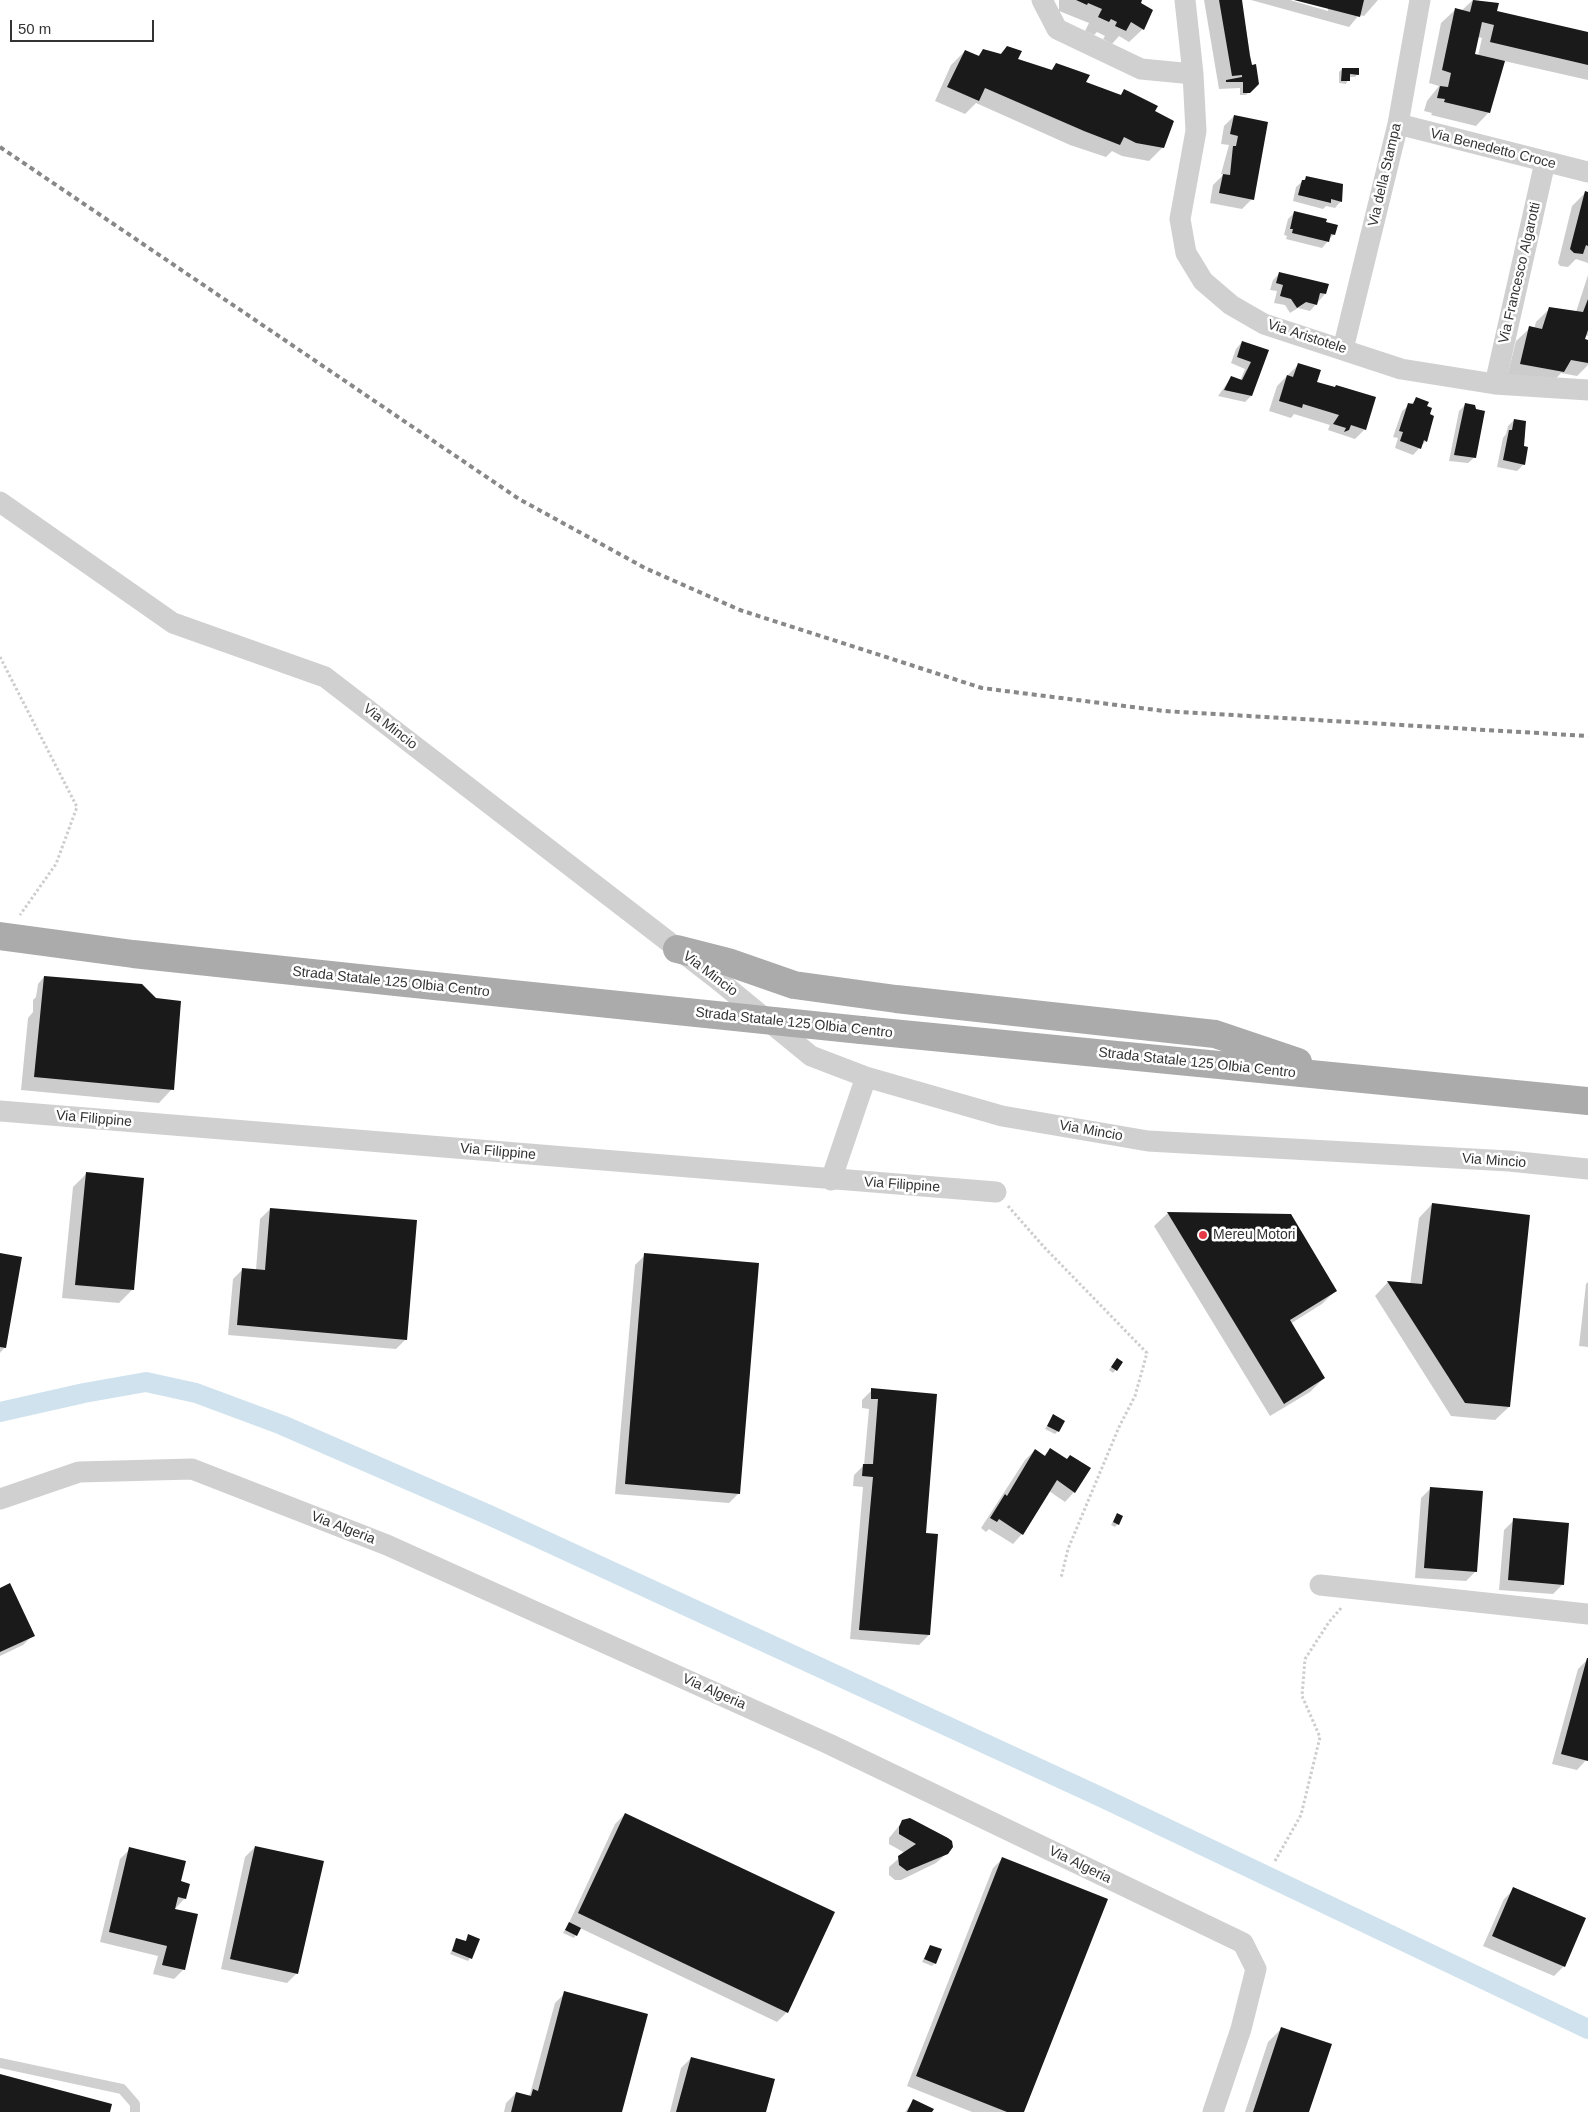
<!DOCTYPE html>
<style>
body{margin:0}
#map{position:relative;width:1588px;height:2112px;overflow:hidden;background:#fff;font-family:Helvetica,sans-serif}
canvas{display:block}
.scale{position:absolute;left:10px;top:20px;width:144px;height:22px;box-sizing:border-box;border:2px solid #333;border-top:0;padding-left:6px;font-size:15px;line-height:18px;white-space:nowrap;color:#333;-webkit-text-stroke:4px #fff;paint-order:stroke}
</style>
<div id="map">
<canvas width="1588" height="2112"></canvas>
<div class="scale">50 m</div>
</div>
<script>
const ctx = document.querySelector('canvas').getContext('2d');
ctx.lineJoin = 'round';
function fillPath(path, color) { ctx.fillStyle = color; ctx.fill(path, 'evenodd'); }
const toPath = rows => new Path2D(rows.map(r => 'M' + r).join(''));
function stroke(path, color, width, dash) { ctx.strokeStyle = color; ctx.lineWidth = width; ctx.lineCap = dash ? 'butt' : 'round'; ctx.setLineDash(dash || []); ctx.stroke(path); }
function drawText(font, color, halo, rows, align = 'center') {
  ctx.font = font + ' Helvetica,sans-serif'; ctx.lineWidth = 5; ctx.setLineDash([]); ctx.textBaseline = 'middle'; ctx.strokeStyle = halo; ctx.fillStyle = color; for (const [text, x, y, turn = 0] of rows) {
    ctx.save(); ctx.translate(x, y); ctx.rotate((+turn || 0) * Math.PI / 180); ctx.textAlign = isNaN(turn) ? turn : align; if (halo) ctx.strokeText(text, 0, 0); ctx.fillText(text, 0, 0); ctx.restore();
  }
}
const shadow = toPath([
 [1059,0,1141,0,1143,29,1129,42,1119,36,1112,44,1103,39,1105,36,1097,32,1094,35,1085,31,1089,23,1059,11],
 [1204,0,1241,0,1252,66,1258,84,1246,95,1240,95,1240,88,1219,89],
 [1251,0,1290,0,1328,11,1328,8,1297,0,1378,0,1364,16,1359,15,1349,27],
 [1473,0,1497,4,1496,12,1588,33,1588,80,1504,61,1489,112,1476,126,1431,115,1432,113,1424,111,1427,101,1439,86,1429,83,1441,23,1455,10,1461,11],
 [1477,37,1482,38,1478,56,1473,55],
 [1007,47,1016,60,1050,71,1056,65,1085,82,1119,96,1125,91,1154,112,1163,147,1149,161,1122,156,1112,151,1106,157,1070,145,976,103,965,114,935,101,951,65,965,51,977,57,983,50,999,55],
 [1342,69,1358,74,1355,77,1349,77,1346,84,1339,83,1339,72],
 [1234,116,1252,199,1242,209,1210,203,1213,185,1224,174,1221,174,1229,145,1221,144,1224,126],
 [1306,178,1341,201,1335,208,1326,206,1323,209,1293,201,1296,187],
 [1585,193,1588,193,1588,263,1576,259,1568,267,1560,266,1558,263,1572,206],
 [1294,213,1325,223,1334,234,1322,248,1286,239,1287,236,1284,235,1288,219],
 [1279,274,1325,294,1310,311,1298,308,1290,313,1285,305,1274,303,1277,291,1270,290,1273,280],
 [1588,275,1588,336,1585,335,1584,340,1588,341,1588,365,1577,376,1561,373,1550,385,1507,377,1516,341,1530,328,1534,329,1536,322,1550,308,1576,312],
 [1242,342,1267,351,1251,396,1245,402,1218,396,1231,378,1240,381,1245,369,1231,363,1236,349],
 [1298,365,1315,383,1334,388,1336,386,1365,429,1355,439,1328,430,1330,425,1294,414,1291,418,1269,411,1277,386],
 [1417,399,1426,406,1428,415,1433,416,1426,441,1413,455,1395,448,1398,438,1393,437,1402,411],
 [1465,405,1475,457,1468,463,1449,461,1459,411],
 [1514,420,1522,433,1525,434,1523,447,1527,448,1523,465,1517,471,1497,467,1503,438,1506,434,1508,426],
 [44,977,172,1089,159,1103,21,1090,28,1018,33,1012,33,1000,36,997,38,984],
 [87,1173,132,1290,119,1303,62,1298,73,1187],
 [1432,1204,1509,1407,1495,1420,1451,1416,1375,1296,1388,1282,1410,1285,1419,1218],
 [270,1209,406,1339,396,1349,228,1335,233,1279,243,1269,256,1270,260,1219],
 [1168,1213,1290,1215,1336,1290,1322,1304,1290,1324,1324,1378,1310,1392,1270,1416,1154,1226],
 [0,1254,5,1347,0,1353],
 [645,1255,739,1493,729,1503,615,1494,635,1265],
 [1588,1282,1588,1347,1579,1346,1586,1284],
 [1114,1363,1121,1363,1113,1373,1109,1370],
 [872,1390,935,1395,924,1534,937,1536,929,1635,919,1645,850,1639,863,1487,853,1486,854,1475,864,1465,869,1409,862,1408,862,1400],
 [1051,1419,1058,1431,1055,1434,1045,1429],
 [1051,1449,1074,1492,1065,1502,1049,1491,1022,1534,1013,1544,989,1529,986,1532,981,1528,1025,1460,1035,1450,1044,1456],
 [1431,1488,1476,1571,1466,1581,1415,1578,1421,1498],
 [1117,1514,1118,1524,1115,1527,1111,1525],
 [1514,1520,1563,1584,1553,1594,1499,1590,1504,1530],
 [0,1589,33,1635,23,1645,0,1656],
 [1588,1659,1588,1758,1577,1770,1552,1764,1578,1669],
 [625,1814,787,2012,777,2022,580,1928,574,1938,563,1933,569,1923,615,1824],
 [903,1821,947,1853,936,1863,901,1880,895,1880,889,1875,889,1867,905,1853,889,1844,889,1838],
 [255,1847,297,1973,287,1983,221,1969,245,1857],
 [130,1849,185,1898,174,1910,184,1969,174,1979,153,1974,158,1956,100,1942,120,1859],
 [1003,1858,1023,2112,972,2112,907,2086,993,1868],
 [1514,1889,1564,1966,1554,1976,1483,1946,1504,1899],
 [469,1936,470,1958,468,1961,450,1954,457,1939,465,1942],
 [930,1947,935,1963,932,1966,922,1962],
 [565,1993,621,2112,504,2112,506,2103,516,2093,528,2097,530,2094,555,2003],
 [1281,2029,1308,2112,1245,2112,1268,2042],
 [691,2058,765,2112,670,2112,681,2068],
 [913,2101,931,2112,905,2112]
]);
const canal = toPath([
 [0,1412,84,1393,146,1382,196,1393,282,1425,489,1515,1103,1798,1588,2029]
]);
const building = toPath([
 [1076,0,1142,0,1141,3,1153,10,1144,30,1131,22,1126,31,1115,26,1117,22,1111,19,1109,22,1098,17,1102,9,1088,3,1087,5],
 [1219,0,1242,0,1250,56,1252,65,1256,64,1259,84,1250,93,1243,93,1243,82,1226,82,1226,80,1242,77,1242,75,1232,76],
 [1294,0,1364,0,1360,17],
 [1473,0,1499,3,1497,11,1588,32,1588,65,1490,42,1494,25,1482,22,1475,54,1505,61,1490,113,1444,102,1445,99,1437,98,1440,86,1448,87,1451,73,1442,70,1455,8,1470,12],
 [1007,46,1022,51,1018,59,1052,70,1056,63,1090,75,1086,82,1121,95,1124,89,1158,106,1155,111,1174,121,1164,148,1136,143,1124,137,1120,145,1084,131,985,88,979,101,947,87,965,50,979,56,983,49,1001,54],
 [1342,68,1359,68,1359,75,1350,74,1350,81,1341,81],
 [1234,115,1268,122,1254,200,1219,193,1223,174,1230,175,1233,146,1236,146,1238,136,1230,134],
 [1306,176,1343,184,1342,202,1331,199,1331,203,1298,195,1302,180,1305,180],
 [1585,191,1588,192,1588,246,1586,245,1583,254,1574,253,1570,249],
 [1294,211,1327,219,1326,222,1338,225,1335,235,1331,234,1329,242,1292,233,1293,229,1290,229],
 [1279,272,1329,284,1326,294,1320,293,1317,305,1306,302,1297,308,1291,299,1280,296,1283,285,1276,283],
 [1588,299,1588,330,1585,339,1588,340,1588,363,1571,360,1564,372,1520,364,1529,326,1542,329,1549,307,1583,312],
 [1242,341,1269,350,1252,396,1224,390,1231,376,1242,380,1251,362,1237,357],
 [1298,363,1321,370,1317,382,1335,387,1336,385,1376,397,1366,430,1351,425,1349,430,1344,432,1346,428,1333,424,1339,415,1303,404,1302,408,1279,401,1287,375,1293,377],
 [1416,397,1429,402,1427,406,1432,408,1430,414,1434,416,1427,442,1424,440,1421,449,1400,441,1403,432,1399,431,1408,403,1413,404],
 [1465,403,1475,405,1476,409,1485,411,1476,458,1454,455],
 [1514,419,1526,421,1524,446,1528,447,1525,465,1503,460,1509,430,1512,430],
 [44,976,142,984,156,998,181,1001,174,1090,34,1077],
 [86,1172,144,1178,134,1290,75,1285],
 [1432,1203,1530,1215,1510,1407,1465,1403,1387,1281,1422,1284],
 [270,1208,417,1220,407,1340,237,1325,242,1268,265,1270],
 [1167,1212,1291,1214,1337,1291,1290,1320,1325,1378,1284,1404],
 [0,1253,22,1257,6,1348,0,1347],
 [644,1253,759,1263,740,1494,625,1484],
 [1117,1358,1123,1362,1117,1371,1111,1367],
 [871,1388,937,1394,926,1533,938,1534,930,1635,859,1630,873,1477,862,1476,863,1464,873,1464,878,1399,871,1399],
 [1053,1414,1065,1421,1059,1432,1047,1426],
 [1050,1448,1067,1459,1070,1455,1091,1468,1075,1493,1057,1480,1023,1535,999,1519,997,1522,990,1518,1005,1494,1007,1496,1035,1449,1045,1456],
 [1430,1487,1483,1491,1477,1572,1424,1568],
 [1117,1513,1123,1516,1119,1525,1113,1522],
 [1513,1518,1569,1523,1564,1585,1508,1580],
 [10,1583,35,1636,0,1652,0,1588],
 [1587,1658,1588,1658,1588,1761,1561,1754],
 [625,1813,835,1912,788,2013,578,1913],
 [910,1818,948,1838,952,1841,953,1847,948,1854,907,1871,899,1865,898,1856,916,1844,899,1834,899,1827,902,1820],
 [255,1846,324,1861,298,1974,230,1959],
 [129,1847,186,1861,181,1881,190,1884,186,1899,178,1897,175,1909,198,1914,185,1970,162,1965,167,1946,109,1932],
 [1002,1857,1108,1899,1024,2112,1007,2112,916,2076],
 [1513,1887,1586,1918,1565,1967,1492,1936],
 [569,1922,581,1928,577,1936,565,1930],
 [468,1934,480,1939,472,1959,452,1951,456,1938,466,1941],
 [930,1945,942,1949,936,1964,924,1959],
 [564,1991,648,2014,622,2112,511,2112,516,2092,531,2096,533,2089,538,2091],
 [1281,2027,1332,2044,1309,2112,1253,2112],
 [691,2057,775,2079,766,2112,676,2112],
 [0,2074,112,2104,110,2112,0,2112],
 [913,2099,934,2109,932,2112,907,2112]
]);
const path = toPath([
 [0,657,77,807,56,864,20,915],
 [1008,1206,1044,1247,1147,1353,1135,1396,1119,1427,1068,1549,1061,1578],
 [1275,1861,1301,1815,1320,1737,1302,1696,1305,1659,1329,1622,1342,1607]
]);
const lane = toPath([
 [0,2063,122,2089,135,2104,135,2112]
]);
const street = toPath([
 [1042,0,1057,29,1141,69,1193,74],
 [1185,0,1193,74,1196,131,1180,219,1186,253,1203,281,1231,305,1264,324,1401,369,1495,384,1588,390],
 [1398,124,1588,172],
 [1343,349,1398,124,1420,0],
 [1495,384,1545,162],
 [0,502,173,623,325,677,717,979,811,1056,866,1077,1002,1116,1148,1141,1509,1161,1588,1169],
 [0,1111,996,1192],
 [831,1180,866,1077],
 [0,1499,79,1472,192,1469,387,1545,829,1744,1243,1943,1256,1969,1241,2029,1213,2112],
 [1320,1585,1588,1614]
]);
const primary = toPath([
 [677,949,728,962,794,985,896,999,1215,1034,1298,1062],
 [861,1030,1588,1101]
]);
const rail = toPath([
 [0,147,519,499,645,568,740,610,982,688,1164,711,1588,736]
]);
const primaryBridge = toPath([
 [0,936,133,954,396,982,861,1030]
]);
const markers = [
 [1203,1235,5,"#e63946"]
];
const streetNames = [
 ["Via Benedetto Croce",1493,149,14],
 ["Via della Stampa",1385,175,-77],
 ["Via Francesco Algarotti",1520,273,-77],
 ["Via Aristotele",1307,337,18],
 ["Via Mincio",390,727,38],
 ["Via Mincio",710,974,37],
 ["Strada Statale 125 Olbia Centro",391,982,6],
 ["Strada Statale 125 Olbia Centro",794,1023,6],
 ["Strada Statale 125 Olbia Centro",1197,1063,6],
 ["Via Filippine",94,1119,5],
 ["Via Mincio",1091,1131,10],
 ["Via Filippine",498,1152,5],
 ["Via Mincio",1494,1161,4],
 ["Via Filippine",902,1185,4],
 ["Via Algeria",343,1528,21],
 ["Via Algeria",714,1692,24],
 ["Via Algeria",1080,1865,26]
];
const poiNames = [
 ["Mereu Motori",1213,1235]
];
fillPath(shadow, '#0003');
stroke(canal, '#cfe2ee', 20);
fillPath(building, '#1a1a1a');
stroke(path, '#cdcdcd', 3, [2.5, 2.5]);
stroke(lane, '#d0d0d0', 10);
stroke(street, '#d0d0d0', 21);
stroke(primary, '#ababab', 28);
stroke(rail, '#888', 4, [5, 4]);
stroke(primaryBridge, '#ababab', 28);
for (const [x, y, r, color] of markers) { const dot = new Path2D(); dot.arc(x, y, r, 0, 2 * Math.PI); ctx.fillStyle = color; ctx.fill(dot); stroke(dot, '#fff', 2); }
drawText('14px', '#333', '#fff', streetNames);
drawText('14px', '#333', '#fff', poiNames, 'left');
</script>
